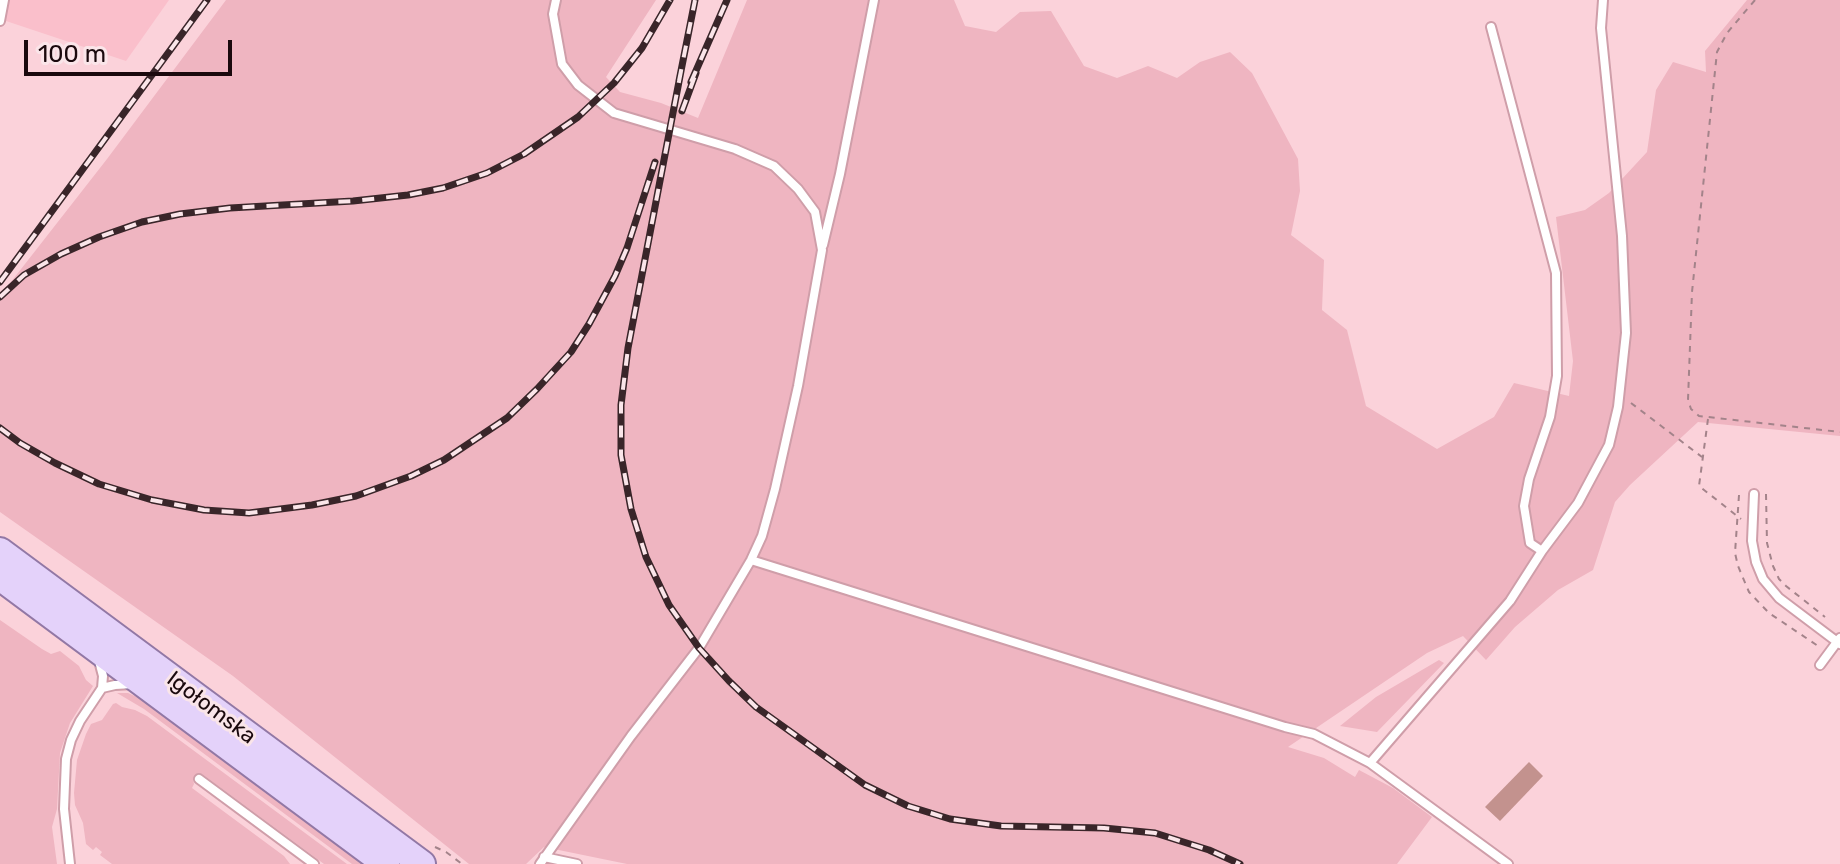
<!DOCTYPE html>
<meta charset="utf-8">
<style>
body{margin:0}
#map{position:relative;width:1840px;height:864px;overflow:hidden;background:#fbd2da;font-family:Rubik,sans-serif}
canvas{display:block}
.scale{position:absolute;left:24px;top:40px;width:208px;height:36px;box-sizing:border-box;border:4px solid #1a090d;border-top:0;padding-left:10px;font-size:24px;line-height:28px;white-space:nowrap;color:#1a090d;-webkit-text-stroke:6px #fae5e9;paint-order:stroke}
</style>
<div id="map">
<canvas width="1840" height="864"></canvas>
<div class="scale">100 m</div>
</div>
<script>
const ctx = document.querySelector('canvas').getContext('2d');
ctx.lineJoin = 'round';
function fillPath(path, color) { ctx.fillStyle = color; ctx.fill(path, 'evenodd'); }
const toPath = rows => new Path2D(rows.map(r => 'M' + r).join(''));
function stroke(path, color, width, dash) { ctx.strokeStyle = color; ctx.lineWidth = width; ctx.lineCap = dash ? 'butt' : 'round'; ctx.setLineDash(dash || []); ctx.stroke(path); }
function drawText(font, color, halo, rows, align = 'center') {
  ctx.font = font + ' Rubik,sans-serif'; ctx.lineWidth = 6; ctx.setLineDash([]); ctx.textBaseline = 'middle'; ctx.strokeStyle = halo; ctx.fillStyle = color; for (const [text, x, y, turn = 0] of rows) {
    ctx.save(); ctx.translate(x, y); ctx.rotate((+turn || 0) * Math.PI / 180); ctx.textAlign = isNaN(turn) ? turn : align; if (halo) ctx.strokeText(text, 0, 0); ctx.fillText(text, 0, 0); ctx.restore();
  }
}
const built = toPath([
 [0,0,169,0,126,61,0,19]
]);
const green = toPath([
 [226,0,656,0,606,77,620,92,661,103,698,118,747,0,954,0,965,26,996,32,1020,12,1051,11,1084,66,1117,78,1148,66,1177,78,1200,62,1230,52,1252,73,1298,159,1300,191,1291,235,1324,260,1322,310,1347,330,1366,406,1437,449,1494,417,1514,383,1569,396,1573,361,1556,217,1585,210,1609,193,1647,152,1656,90,1673,62,1706,72,1705,51,1747,0,1840,0,1840,436,1698,422,1630,485,1615,502,1593,570,1558,590,1515,627,1486,660,1463,636,1427,653,1288,747,1324,758,1355,777,1359,770,1393,788,1432,817,1397,864,627,864,544,847,526,864,469,864,233,676,0,512,0,296,107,159],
 [0,620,42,649,51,654,60,651,79,666,86,680,93,686,70,723,60,753,57,809,52,827,57,864,0,864],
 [1439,660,1444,663,1377,732,1340,726,1376,697],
 [117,693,128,693,137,697,362,864,352,864,144,709],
 [116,703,122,707,135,710,147,716,347,864,324,864,202,774,198,774,193,779,194,784,192,788,284,856,290,864,112,864,100,855,102,852,96,847,93,850,86,844,83,823,75,805,74,793,77,760,86,734,91,724,102,720,113,704]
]);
const building = toPath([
 [1529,762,1543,776,1500,821,1485,807]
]);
const path = toPath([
 [1755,0,1727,33,1717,52,1692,292,1688,400,1691,409,1699,416,1840,432],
 [1631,403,1702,457],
 [1708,419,1699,486,1741,519],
 [1766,494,1767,543,1773,566,1779,579,1786,586,1825,617],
 [1739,495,1735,553,1738,566,1749,592,1769,613,1821,648],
 [435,847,446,852,462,864]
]);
const lane = toPath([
 [0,21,4,0],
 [1491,27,1556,273,1557,376,1550,417,1529,479,1524,506,1530,543,1542,551],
 [823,245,840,174,874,0],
 [1754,494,1752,541,1756,562,1763,579,1779,598,1840,644],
 [751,560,1285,727,1314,734,1370,763,1508,864],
 [99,661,103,676,102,688],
 [1820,665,1840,638],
 [102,688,115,685,133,684],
 [1370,763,1510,601,1542,551,1578,503,1609,445,1618,407,1626,333,1622,236,1601,28,1603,0],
 [199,779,314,864],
 [544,857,577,864],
 [70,864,64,809,66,759,71,740,80,721,102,688],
 [540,864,631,736,699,648,751,560,762,536,775,489,798,386,822,250,815,212,798,189,774,166,735,149,614,113,578,85,562,64,553,14,556,0]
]);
const primary = toPath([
 [0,551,422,864],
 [0,577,386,864]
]);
const rail = toPath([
 [681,71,628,348,621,405,621,455,631,509,646,557,669,605,699,648,729,681,756,707,865,785,908,806,950,819,1001,826,1104,828,1155,833,1209,850,1240,864],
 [679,81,695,0],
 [691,82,727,0],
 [682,111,696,73],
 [0,282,207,0],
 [0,297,24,275,61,254,99,237,142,222,180,214,230,208,353,201,408,195,443,188,487,173,524,154,578,117,614,83,642,48,670,0],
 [0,428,20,443,55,463,99,484,152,500,204,510,249,513,312,505,356,496,411,476,444,460,507,418,537,389,571,352,589,324,615,276,627,248,655,162]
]);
const streetNames = [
 ["Igołomska",211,708,37]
];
fillPath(built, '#fabfcb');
fillPath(green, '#efb5c1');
fillPath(building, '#c3928e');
stroke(lane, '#cf9ea9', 12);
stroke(primary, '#9278a5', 30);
stroke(path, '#a3838a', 2, [6, 6]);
stroke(lane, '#fff', 8);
stroke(primary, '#e4d2fa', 26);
stroke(rail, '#392529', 7);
stroke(rail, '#fae5e9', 4, [12]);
drawText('22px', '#1a090d', '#fae5e9', streetNames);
</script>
